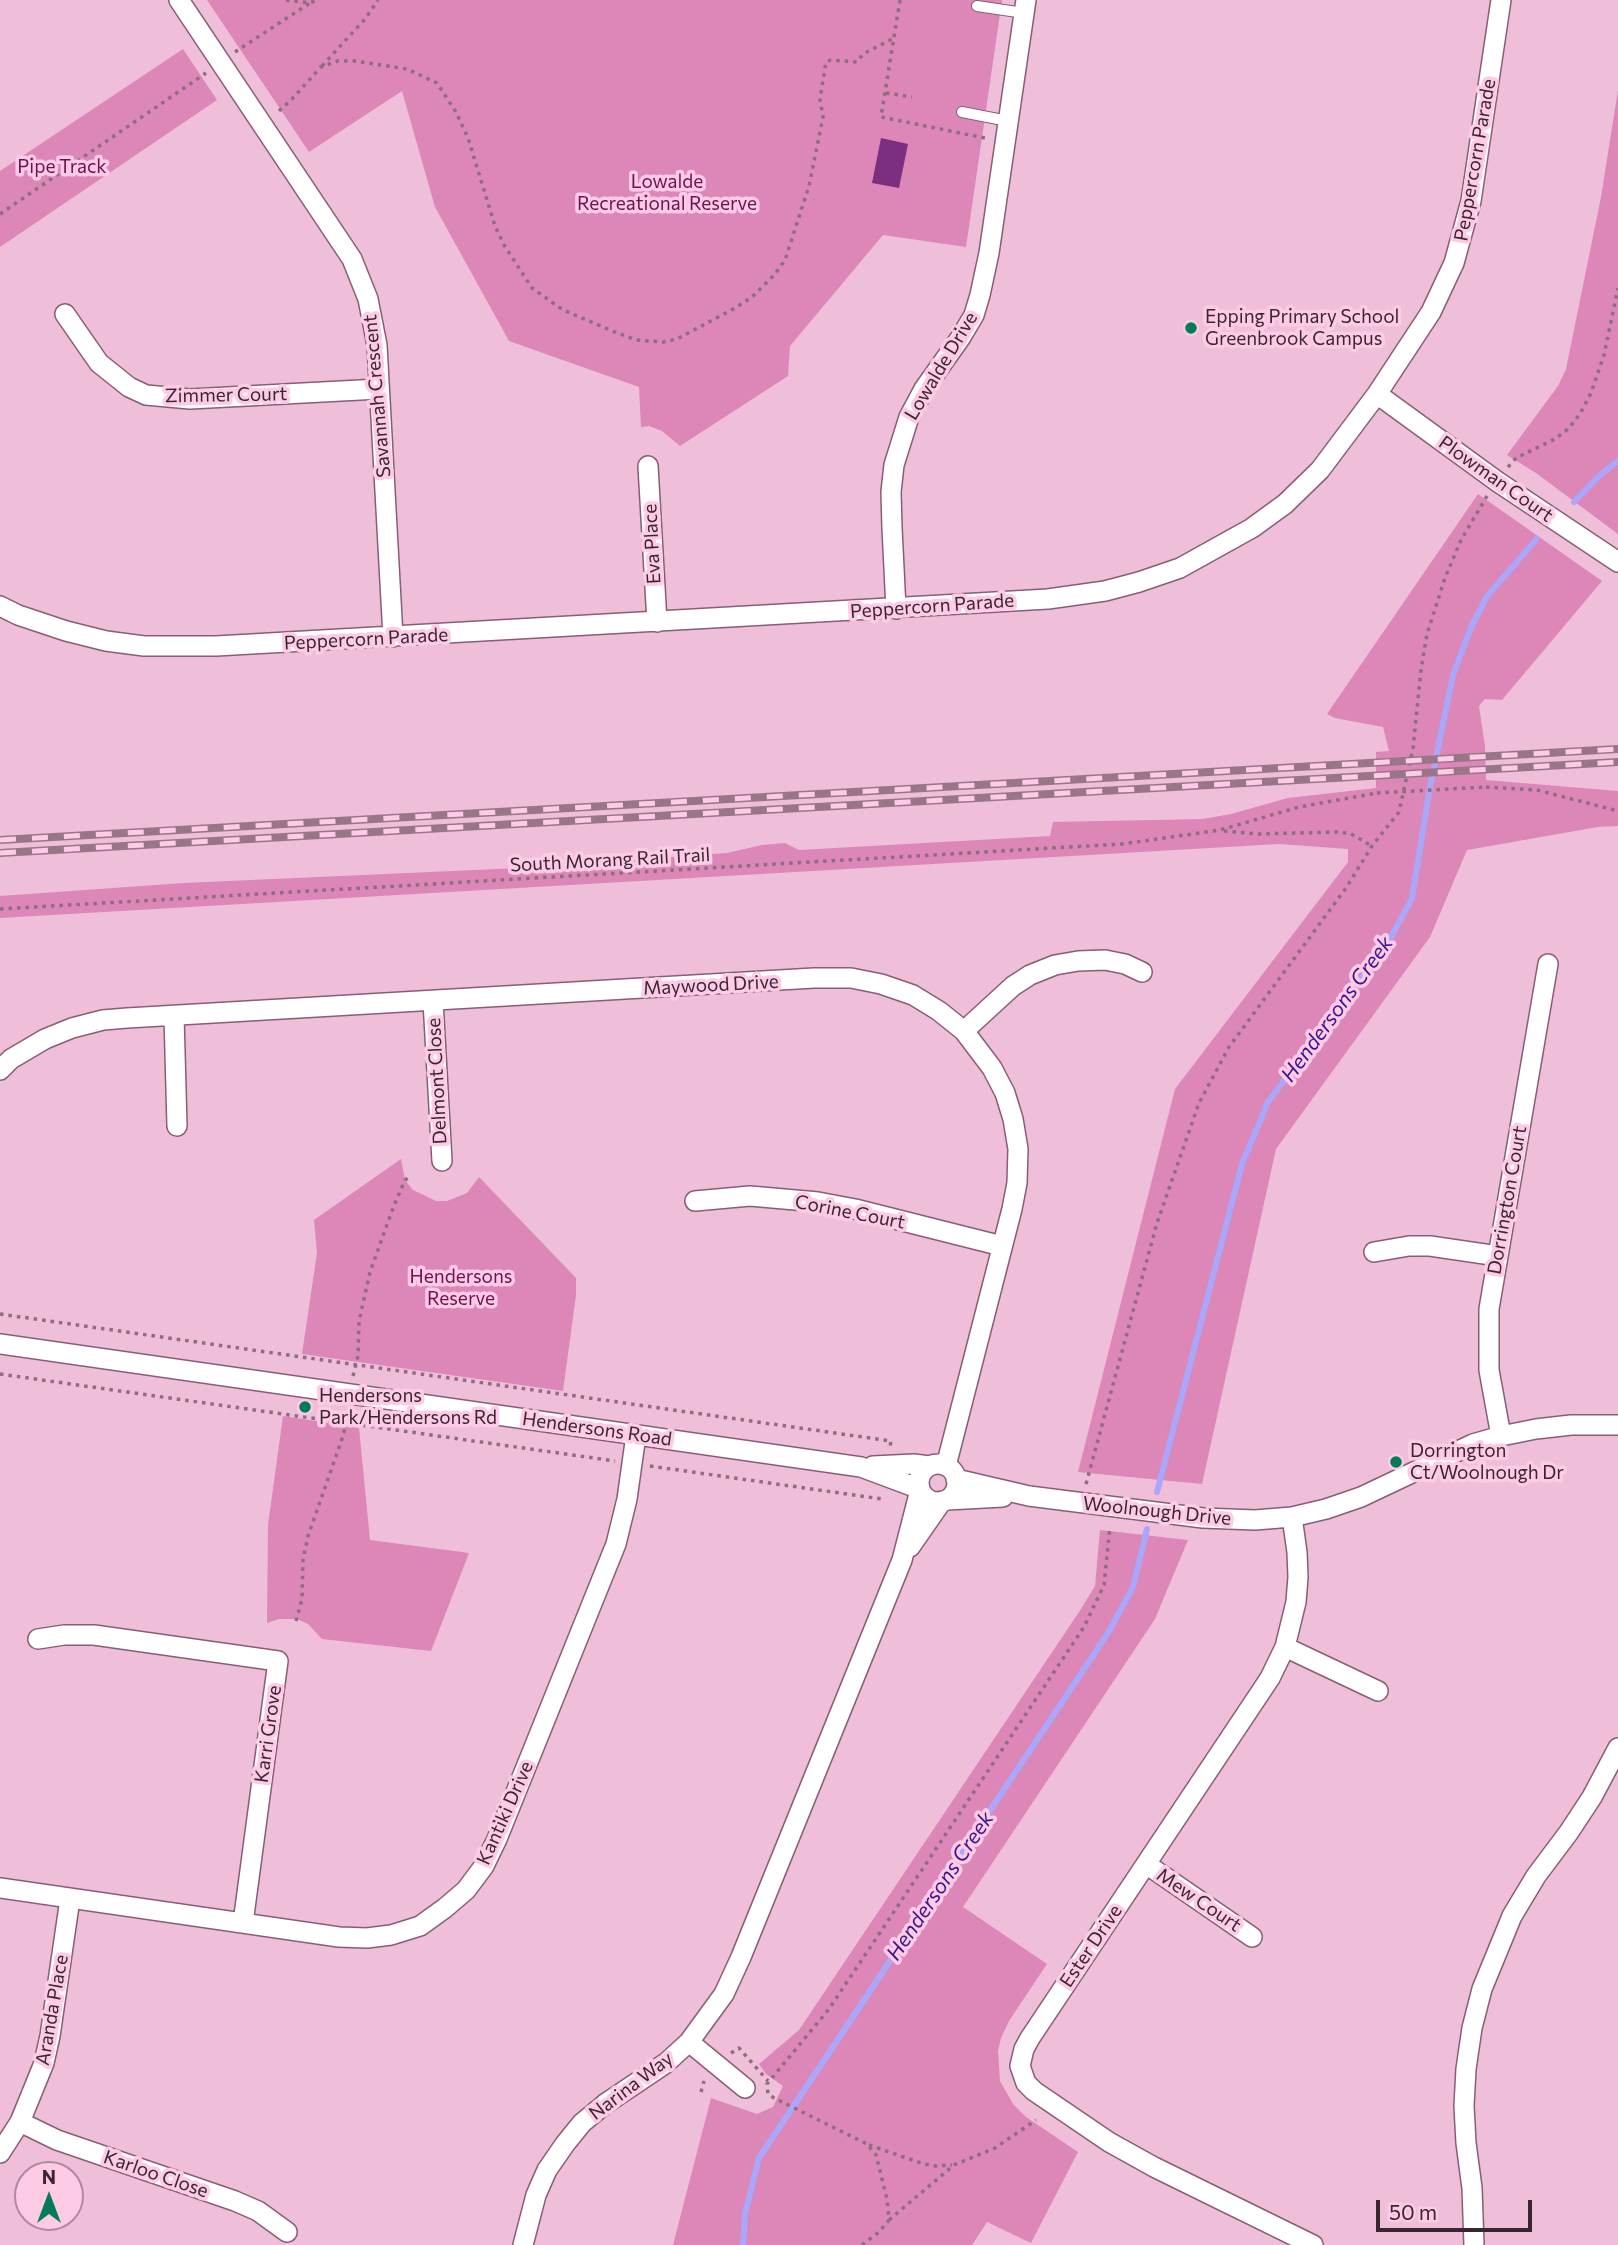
<!DOCTYPE html>
<style>
body{margin:0}
#map{position:relative;width:1618px;height:2245px;overflow:hidden;background:#efbed8;font-family:Commissioner,sans-serif}
canvas{display:block}
.north{position:absolute;left:14px;top:2161px;width:70px;height:70px;box-sizing:border-box;background:#fdcbe6;border:2px solid #af899e;border-radius:50%;rotate:0deg;font-size:19px;font-weight:700;line-height:28px;text-align:center;color:#392631}
.north::after{content:'';display:block;margin:auto;width:24px;height:32px;background:#017b58;clip-path:polygon(50% 0,100% 100%,50% 72%,0 100%)}
.scale{position:absolute;left:1376px;top:2200px;width:156px;height:32px;box-sizing:border-box;border:4px solid #392631;border-top:0;padding-left:9px;font-size:21px;line-height:24px;white-space:nowrap;color:#392631;-webkit-text-stroke:5px #fdcbe6;paint-order:stroke}
</style>
<div id="map">
<canvas width="1618" height="2245"></canvas>
<div class="north">N</div>
<div class="scale">50 m</div>
</div>
<script>
const ctx = document.querySelector('canvas').getContext('2d');
ctx.lineJoin = 'round';
function fillPath(path, color) { ctx.fillStyle = color; ctx.fill(path, 'evenodd'); }
const toPath = rows => new Path2D(rows.map(r => 'M' + r).join(''));
function stroke(path, color, width, dash) { ctx.strokeStyle = color; ctx.lineWidth = width; ctx.lineCap = dash ? 'butt' : 'round'; ctx.setLineDash(dash || []); ctx.stroke(path); }
function drawText(font, color, halo, rows, align = 'center') {
  ctx.font = font + ' Commissioner,sans-serif'; ctx.lineWidth = 7; ctx.setLineDash([]); ctx.textBaseline = 'middle'; ctx.strokeStyle = halo; ctx.fillStyle = color; for (const [text, x, y, turn = 0] of rows) {
    ctx.save(); ctx.translate(x, y); ctx.rotate((+turn || 0) * Math.PI / 180); ctx.textAlign = isNaN(turn) ? turn : align; if (halo) ctx.strokeText(text, 0, 0); ctx.fillText(text, 0, 0); ctx.restore();
  }
}
const green = toPath([
 [207,0,1002,0,966,247,883,235,790,346,788,376,680,446,662,431,649,426,641,427,639,387,509,341,435,207,402,91,309,152],
 [183,49,217,100,0,247,0,171],
 [1618,90,1618,534,1536,473,1507,455,1558,386,1566,369,1601,197],
 [1478,494,1602,581,1502,700,1485,699,1479,706,1485,746,1486,780,1618,791,1618,826,1598,827,1467,850,1430,937,1276,1149,1202,1484,1078,1472,1175,1089,1348,862,1348,849,1279,844,0,918,0,896,184,883,542,867,727,853,762,845,785,843,799,850,1050,836,1053,822,1203,819,1231,814,1288,798,1376,788,1376,752,1389,751,1383,727,1335,718,1327,714],
 [401,1159,405,1180,413,1190,436,1201,447,1201,467,1193,479,1177,576,1278,576,1295,563,1391,302,1354,317,1253,314,1220],
 [283,1416,359,1428,370,1540,469,1553,431,1651,322,1639,308,1624,297,1619,279,1619,267,1623,268,1525],
 [1100,1530,1188,1540,1155,1619,963,1907,1047,1964,1009,2021,1001,2038,998,2051,1000,2081,1013,2104,1026,2117,1078,2152,1031,2243,987,2222,972,2245,673,2245,711,2098,757,2114,773,2107,783,2086,766,2074,759,2064,799,2030,1081,1609,1095,1586]
]);
const stream = toPath([
 [1574,502,1600,475,1618,461],
 [1157,1492,1242,1164,1268,1102,1389,941,1412,898,1430,787,1453,675,1471,627,1487,596,1537,539],
 [743,2245,745,2214,759,2158,1108,1633,1133,1587,1147,1529]
]);
const building = toPath([
 [881,138,908,144,899,188,872,183]
]);
const path = toPath([
 [286,0,310,3,317,0],
 [900,0,881,117,985,138],
 [235,52,310,3],
 [322,66,365,19,378,0],
 [886,93,912,97],
 [279,111,292,99,321,67,337,61,355,61,407,69,437,83,456,112,468,138,495,226,504,245,532,288,563,310,615,332,636,340,663,342,677,339,735,308,752,297,775,274,785,260,809,186,823,117,820,99,826,62,831,60,857,62,863,54,894,38],
 [0,214,206,73],
 [1508,467,1516,458,1555,439,1568,429,1580,414,1591,393,1604,355,1618,288],
 [1486,787,1537,790,1618,811],
 [1224,831,1258,834,1339,832,1351,834,1372,846],
 [0,909,1122,844,1220,830,1299,807,1377,793],
 [0,1314,891,1441,890,1447],
 [0,1374,615,1461],
 [353,1376,358,1356,359,1321,370,1272,393,1208,405,1180,408,1178],
 [650,1466,882,1499,883,1496],
 [1086,1484,1157,1223,1199,1103,1229,1047,1346,888,1372,846,1399,812,1413,748,1421,670,1427,634,1445,578,1461,540,1487,496],
 [296,1621,302,1599,303,1560,308,1536,343,1436,348,1414],
 [731,2053,739,2048,768,2081],
 [701,2092,704,2081],
 [869,2145,924,2164,936,2166,952,2165],
 [889,2220,954,2165,995,2148,1036,2120],
 [862,2245,879,2232,889,2220,887,2199,876,2155,867,2144,774,2098,768,2094,767,2084,829,2009,1084,1627,1104,1585,1110,1526]
]);
const service = toPath([
 [977,6,1024,13],
 [962,112,1008,121]
]);
const minor = toPath([
 [179,0,352,259,368,299,377,345,393,637],
 [65,314,99,363,129,387,146,395,190,399,379,389],
 [1377,394,1498,482,1618,562],
 [648,466,657,622],
 [0,606,18,615,66,631,106,641,144,646,216,646,1048,599,1105,591,1139,582,1180,568,1252,528,1285,504,1320,470,1377,394,1431,312,1454,263,1471,201,1501,0],
 [896,609,892,528,891,492,894,465,909,417,924,389,961,337,974,315,980,295,989,253,1026,0],
 [433,1001,442,1161],
 [174,1016,177,1126],
 [964,1031,1013,986,1030,975,1055,965,1078,961,1105,960,1125,964,1142,972],
 [0,1070,11,1059,45,1039,72,1028,103,1020,127,1018,814,978,851,978,881,984,913,995,939,1011,964,1031,992,1068,1005,1093,1013,1119,1018,1149,1017,1183,1012,1209,946,1466],
 [695,1201,750,1196,818,1202,855,1209,1002,1246],
 [1374,1252,1409,1246,1430,1246,1498,1256],
 [0,1344,861,1467,920,1489],
 [1501,1436,1489,1370,1489,1309,1548,964],
 '919 1483a19 19 0 1 1 38 0a19 19 0 1 1-38 0Z',
 [873,1466,914,1464,929,1466],
 [956,1479,1029,1496,1203,1518,1255,1520,1292,1517,1326,1509,1361,1497,1473,1444,1501,1436,1536,1429,1571,1425,1618,1425],
 [947,1500,1003,1497],
 [1292,1517,1297,1552,1298,1577,1296,1602,1285,1647,1270,1678,1030,2038,1024,2049,1020,2066,1026,2083,1034,2091,1109,2142,1154,2167,1313,2245],
 [910,1547,942,1501],
 [38,1639,64,1635,94,1635,278,1661,243,1923],
 [1285,1647,1378,1691],
 [1146,1864,1252,1937],
 [0,1888,339,1937,367,1938,391,1935,420,1926,445,1908,466,1890,484,1866,497,1839,616,1544,627,1499,636,1435],
 [745,2088,689,2042,724,1994,741,1957,902,1560,920,1490],
 [20,2122,57,2140,235,2201,258,2211,287,2232],
 [0,2153,20,2122,44,2063,50,2036,70,1899],
 [523,2245,536,2195,547,2170,565,2144,582,2123,605,2104,666,2063,689,2042],
 [1474,2245,1472,2188,1466,2143,1464,2106,1466,2069,1472,2028,1482,1989,1512,1916,1536,1876,1569,1832,1592,1797,1618,1748]
]);
const rail = toPath([
 [0,840,1618,749],
 [0,853,1618,762]
]);
const pathBridge = toPath([
 [1377,793,1486,787]
]);
const markers = [
 [1191,328,7,"#017b58"],
 [305,1407,7,"#017b58"],
 [1396,1462,7,"#017b58"]
];
const streetNames = [
 ["Peppercorn Parade",1475,160,-80],
 ["Lowalde Drive",941,366,-59],
 ["Zimmer Court",226,395,-1],
 ["Savannah Crescent",377,396,-95],
 ["Plowman Court",1496,479,35],
 ["Eva Place",652,544,-93],
 ["Peppercorn Parade",932,606,-4],
 ["Peppercorn Parade",366,639,-3],
 ["South Morang Rail Trail",610,860,-3],
 ["Maywood Drive",711,985,-3],
 ["Delmont Close",437,1081,-93],
 ["Dorrington Court",1507,1200,-80],
 ["Corine Court",850,1212,11],
 ["Hendersons Road",597,1429,8],
 ["Woolnough Drive",1157,1511,6],
 ["Karri Grove",268,1734,-82],
 ["Kantiki Drive",505,1813,-66],
 ["Mew Court",1199,1900,34],
 ["Ester Drive",1091,1946,-56],
 ["Aranda Place",52,2010,-80],
 ["Narina Way",631,2086,-37],
 ["Karloo Close",156,2174,19]
];
const parkNames = [
 ["Pipe Track",62,167],
 ["Lowalde",667,182],
 ["Recreational Reserve",667,204],
 ["Hendersons",461,1277],
 ["Reserve",461,1299]
];
const poiNames = [
 ["Epping Primary School",1205,317],
 ["Greenbrook Campus",1205,339],
 ["Hendersons",319,1396],
 ["Park/Hendersons Rd",319,1418],
 ["Dorrington",1410,1451],
 ["Ct/Woolnough Dr",1410,1473]
];
const waterNames = [
 ["Hendersons Creek",1337,1009,-54],
 ["Hendersons Creek",940,1886,-56]
];
fillPath(green, '#dc87b8');
stroke(stream, '#aaa6fa', 6);
fillPath(building, '#7b2f81');
stroke(service, '#895d75', 12);
stroke(minor, '#895d75', 22);
stroke(path, '#8d6d7e', 3.5, [3.5, 5]);
stroke(service, '#fff', 10);
stroke(minor, '#fff', 19);
stroke(rail, '#987688', 8);
stroke(rail, '#fdcbe6', 5, [16]);
stroke(pathBridge, '#8d6d7e', 3.5, [3.5, 5]);
for (const [x, y, r, color] of markers) { const dot = new Path2D(); dot.arc(x, y, r, 0, 2 * Math.PI); ctx.fillStyle = color; ctx.fill(dot); stroke(dot, '#fdcbe6', 2.5); }
drawText('19px', '#392631', '#fdcbe6', streetNames);
drawText('19px', '#6f0f50', '#fdcbe6', parkNames);
drawText('19px', '#392631', '#fdcbe6', poiNames, 'left');
drawText('italic 21px', '#38158f', '#fdcbe6', waterNames);
</script>
